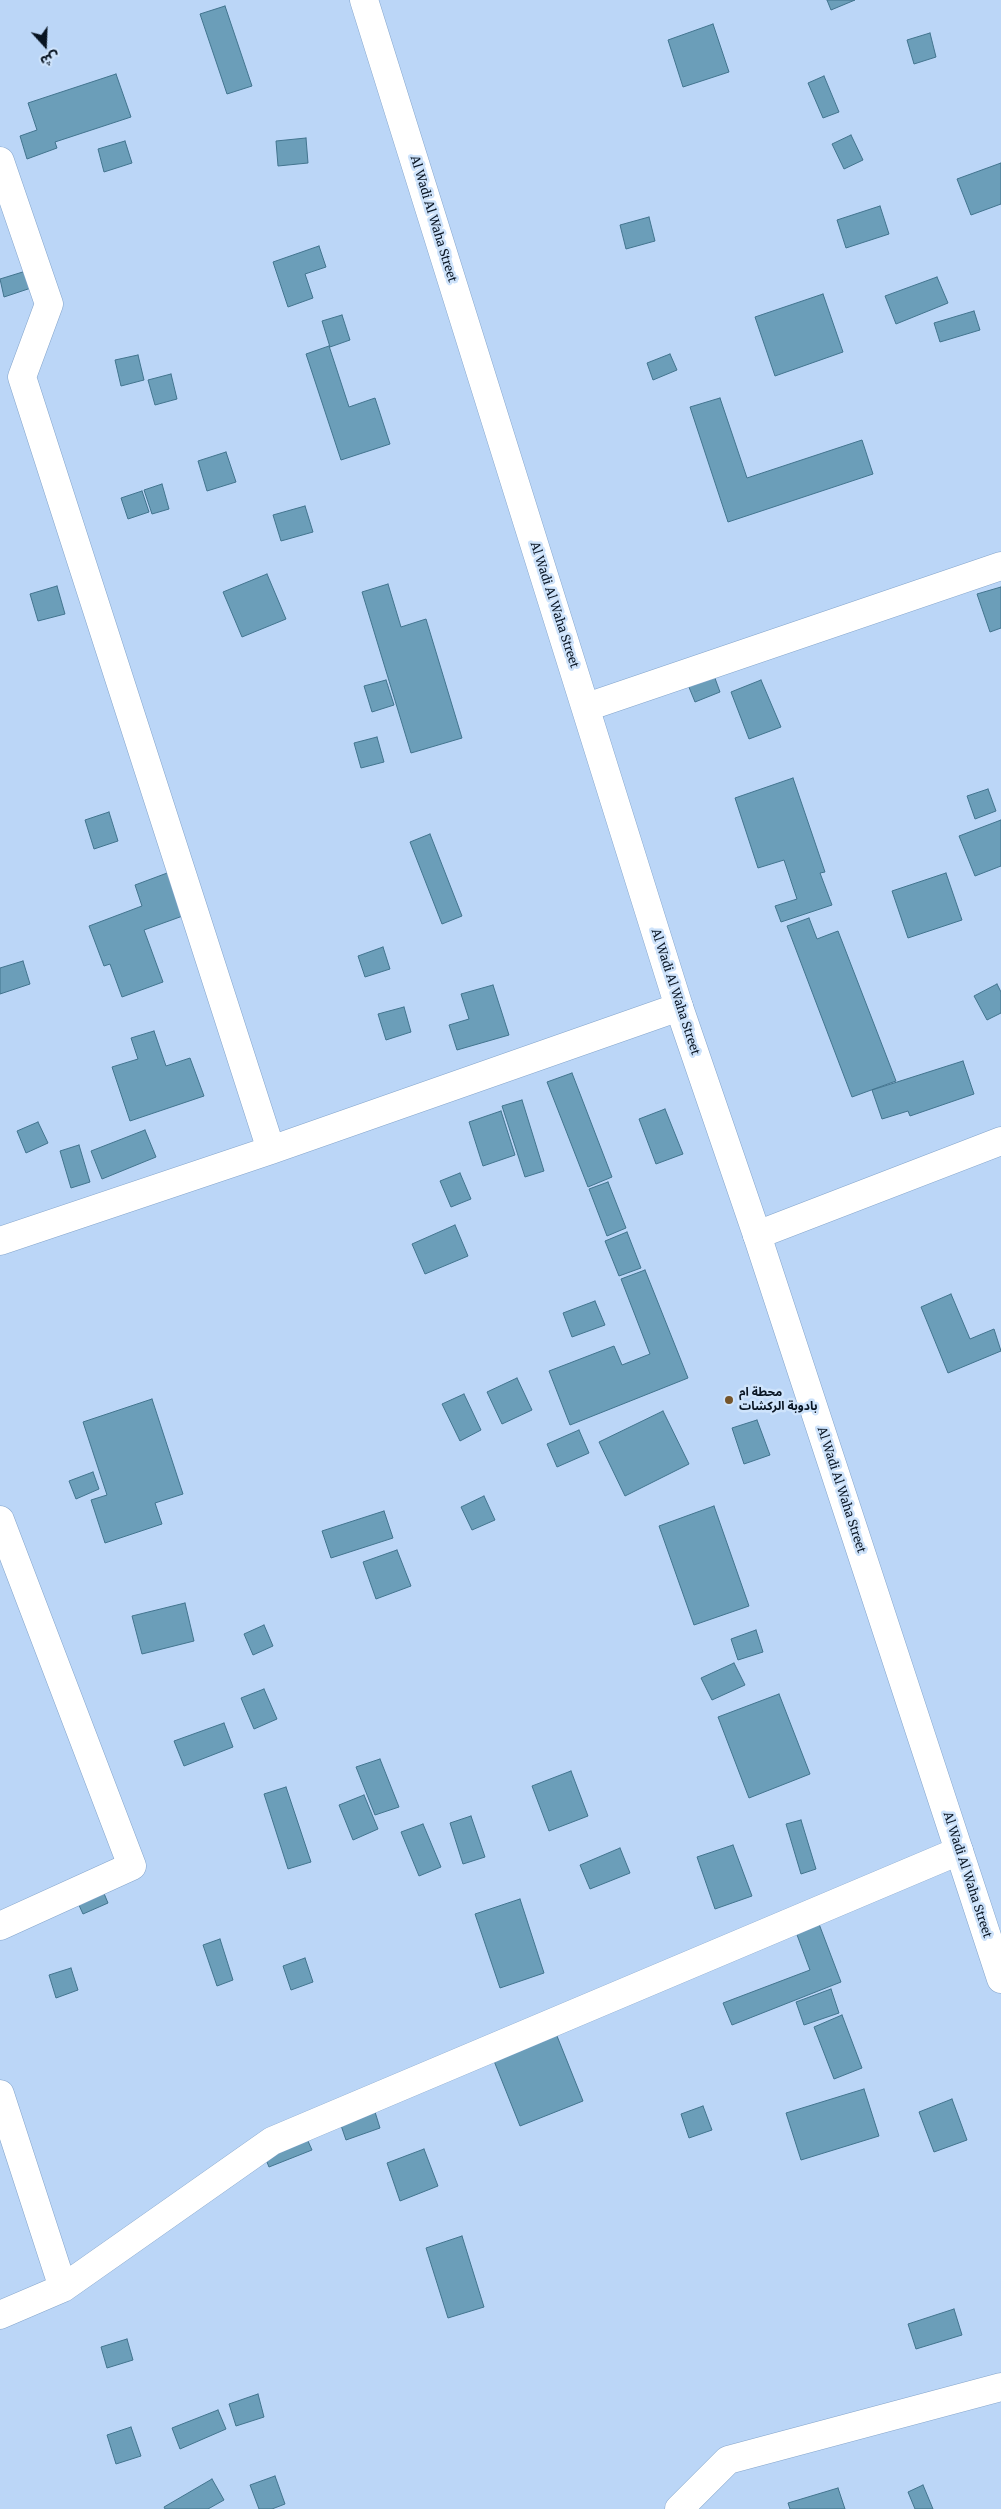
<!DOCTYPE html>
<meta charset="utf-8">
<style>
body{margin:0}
#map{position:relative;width:1001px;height:2509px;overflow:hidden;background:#bbd6f7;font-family:Merriweather,"Noto Sans Arabic",serif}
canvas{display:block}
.north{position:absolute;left:20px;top:20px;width:50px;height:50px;-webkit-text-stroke:4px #cee3fb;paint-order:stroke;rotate:160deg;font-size:14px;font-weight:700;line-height:20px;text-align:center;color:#081422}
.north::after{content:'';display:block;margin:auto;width:18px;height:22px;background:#081422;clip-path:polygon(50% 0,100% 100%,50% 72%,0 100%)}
</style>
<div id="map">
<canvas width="1001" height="2509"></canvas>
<div class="north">ش</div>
</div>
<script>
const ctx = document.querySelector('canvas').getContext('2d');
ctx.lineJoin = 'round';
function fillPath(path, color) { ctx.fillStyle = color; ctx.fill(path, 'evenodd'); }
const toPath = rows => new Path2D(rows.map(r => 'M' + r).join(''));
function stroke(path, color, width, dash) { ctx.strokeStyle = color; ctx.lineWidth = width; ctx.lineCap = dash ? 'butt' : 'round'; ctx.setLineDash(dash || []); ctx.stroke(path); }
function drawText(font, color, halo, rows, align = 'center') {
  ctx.font = font + ' Merriweather,"Noto Sans Arabic",serif'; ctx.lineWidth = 5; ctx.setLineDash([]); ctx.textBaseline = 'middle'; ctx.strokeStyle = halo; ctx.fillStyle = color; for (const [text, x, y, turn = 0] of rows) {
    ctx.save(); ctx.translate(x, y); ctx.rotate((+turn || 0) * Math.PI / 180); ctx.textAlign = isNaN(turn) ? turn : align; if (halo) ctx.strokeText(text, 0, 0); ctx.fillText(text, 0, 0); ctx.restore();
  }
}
const building = toPath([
 [827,0,855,0,831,10,827,0],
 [225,6,252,86,227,94,200,14,225,6],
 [713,24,729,72,683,87,668,40,713,24],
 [930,33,936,57,914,64,907,40,930,33],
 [116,74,131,117,55,142,57,148,27,159,20,136,37,130,28,103,116,74],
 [824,76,839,112,823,118,808,83,824,76],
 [851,135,863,160,844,169,832,144,851,135],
 [306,138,308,163,278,166,276,141,306,138],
 [125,141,132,163,104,172,98,149,125,141],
 [1001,163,1001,204,971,215,957,179,1001,163],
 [880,206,889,234,846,248,837,220,880,206],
 [649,217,655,241,626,249,620,225,649,217],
 [319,246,326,267,305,274,313,298,288,307,273,262,319,246],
 [26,271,31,288,4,297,0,279,26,271],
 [937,277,948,303,896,324,885,296,937,277],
 [823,294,843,352,775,376,755,317,823,294],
 [974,311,980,330,940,342,934,323,974,311],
 [342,315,350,340,330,347,322,321,342,315],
 [329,346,349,407,375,398,390,444,341,460,306,354,329,346],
 [670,354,677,370,653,380,647,363,670,354],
 [138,355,144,380,121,386,115,360,138,355],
 [171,374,177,399,155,405,148,380,171,374],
 [720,398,747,478,862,440,873,474,728,522,690,407,720,398],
 [226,452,236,482,207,491,198,461,226,452],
 [162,484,169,509,152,514,144,490,162,484],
 [142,491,149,512,128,519,121,498,142,491],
 [305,506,313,532,281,541,273,515,305,506],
 [267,574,286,619,242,637,223,592,267,574],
 [388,584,401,627,426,619,462,738,411,753,362,592,388,584],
 [57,586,65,614,38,621,30,594,57,586],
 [1001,587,1001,628,990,632,977,594,1001,587],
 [712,670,720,692,695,702,686,680,712,670],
 [386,680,394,705,372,712,364,686,386,680],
 [761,680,781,727,749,739,731,692,761,680],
 [377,737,384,762,361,768,354,743,377,737],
 [793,778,825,872,820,873,832,905,781,922,775,906,797,899,784,860,758,868,735,798,793,778],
 [988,789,996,811,975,819,967,796,988,789],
 [109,812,118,841,94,849,85,820,109,812],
 [1001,820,1001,866,975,876,959,836,1001,820],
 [430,834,462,916,442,924,410,842,430,834],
 [186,866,202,909,144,930,163,982,122,997,110,964,104,966,89,926,142,906,135,885,186,866],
 [946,873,962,920,908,938,892,891,946,873],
 [809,918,817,939,838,931,896,1081,852,1097,787,926,809,918],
 [383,947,390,969,365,977,358,956,383,947],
 [23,961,30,984,0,994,0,968,23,961],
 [997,984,1001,992,1001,1013,987,1020,974,996,997,984],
 [493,985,509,1035,457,1050,449,1025,469,1019,461,994,493,985],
 [404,1007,411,1032,386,1040,378,1014,404,1007],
 [154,1031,166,1066,190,1058,204,1096,130,1121,112,1067,138,1059,131,1038,154,1031],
 [963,1061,974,1094,910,1116,908,1111,882,1119,872,1090,963,1061],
 [572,1073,612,1177,588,1187,547,1082,572,1073],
 [522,1100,544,1171,525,1177,502,1106,522,1100],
 [665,1109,683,1154,656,1164,639,1119,665,1109],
 [501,1111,515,1155,483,1166,469,1122,501,1111],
 [38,1122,48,1143,26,1153,17,1131,38,1122],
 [145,1130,156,1157,102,1179,91,1151,145,1130],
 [79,1145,90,1182,71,1188,60,1151,79,1145],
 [460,1173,471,1199,451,1207,440,1181,460,1173],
 [608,1182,626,1228,607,1236,589,1189,608,1182],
 [455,1225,468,1256,425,1274,412,1244,455,1225],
 [627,1232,641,1268,619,1276,605,1241,627,1232],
 [645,1270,688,1378,570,1425,549,1371,614,1346,622,1365,650,1354,621,1279,645,1270],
 [951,1294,970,1339,994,1329,1001,1351,948,1373,921,1307,951,1294],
 [595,1301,605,1325,572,1337,563,1313,595,1301],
 [517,1378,532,1410,502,1424,487,1392,517,1378],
 [464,1394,481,1430,460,1441,442,1404,464,1394],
 [152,1399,183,1494,155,1503,162,1524,105,1543,91,1500,107,1495,83,1422,152,1399],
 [663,1411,689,1464,625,1496,599,1442,663,1411],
 [757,1420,770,1455,744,1464,732,1428,757,1420],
 [579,1430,589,1453,557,1467,547,1444,579,1430],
 [93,1472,99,1489,76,1499,69,1481,93,1472],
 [484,1496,495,1520,472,1530,461,1507,484,1496],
 [714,1506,749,1606,694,1625,659,1526,714,1506],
 [384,1511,393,1538,331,1558,322,1531,384,1511],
 [397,1550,411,1586,376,1599,363,1562,397,1550],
 [185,1603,194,1641,142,1654,132,1616,185,1603],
 [264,1625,273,1646,253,1655,244,1634,264,1625],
 [756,1630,763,1652,738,1660,731,1639,756,1630],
 [734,1663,745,1685,712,1700,701,1678,734,1663],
 [264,1689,277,1719,254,1729,241,1698,264,1689],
 [779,1694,810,1774,749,1798,718,1717,779,1694],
 [224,1723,233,1747,184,1766,174,1741,224,1723],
 [380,1759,399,1807,375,1815,356,1767,380,1759],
 [571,1771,588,1816,549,1831,532,1786,571,1771],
 [286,1787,311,1862,288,1869,264,1794,286,1787],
 [364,1795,378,1829,353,1840,339,1805,364,1795],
 [471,1816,485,1857,463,1864,450,1823,471,1816],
 [801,1820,816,1869,801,1874,786,1824,801,1820],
 [423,1824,441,1867,419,1876,401,1832,423,1824],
 [733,1845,752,1896,715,1909,697,1857,733,1845],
 [620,1848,630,1873,590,1889,580,1865,620,1848],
 [98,1879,108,1903,83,1914,72,1890,98,1879],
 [520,1899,544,1973,500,1988,475,1914,520,1899],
 [816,1916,841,1982,732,2025,723,2003,810,1970,793,1924,816,1916],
 [220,1939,233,1980,217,1986,203,1945,220,1939],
 [305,1958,313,1982,291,1990,283,1966,305,1958],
 [71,1968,78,1990,56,1998,49,1975,71,1968],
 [831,1989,839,2013,804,2025,796,2002,831,1989],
 [842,2015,862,2068,834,2079,814,2027,842,2015],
 [553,2026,583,2101,520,2126,490,2051,553,2026],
 [864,2089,879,2136,801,2160,786,2113,864,2089],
 [371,2099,380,2128,346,2140,336,2111,371,2099],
 [952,2099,967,2140,934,2152,919,2112,952,2099],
 [703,2106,712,2130,689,2138,681,2114,703,2106],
 [300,2123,312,2150,269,2167,258,2140,300,2123],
 [424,2149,438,2186,400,2201,387,2163,424,2149],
 [462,2236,484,2307,448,2318,426,2248,462,2236],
 [954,2309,962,2335,916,2349,908,2324,954,2309],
 [127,2339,133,2360,107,2368,101,2347,127,2339],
 [258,2394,264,2417,236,2426,229,2404,258,2394],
 [218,2410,226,2429,180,2449,172,2428,218,2410],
 [131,2427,141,2456,116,2464,107,2435,131,2427],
 [275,2476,285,2504,272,2509,259,2509,250,2485,275,2476],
 [212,2479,224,2500,208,2509,165,2509,164,2507,212,2479],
 [923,2485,933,2509,915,2509,908,2492,923,2485],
 [838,2488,845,2509,790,2509,788,2503,838,2488]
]);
const street = toPath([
 [0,161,49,304,22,377,271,1150],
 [587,707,1001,566],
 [757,1235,1001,1141],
 [0,1241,271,1150,679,1007],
 [0,1520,132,1866,0,1926],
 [0,2094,63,2288],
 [0,2315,63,2288,272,2141,959,1851],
 [679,2509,728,2460,1001,2387]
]);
const secondary = toPath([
 [364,0,679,1007,757,1235,1001,1979]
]);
const markers = [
 [729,1400,5,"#75552b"]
];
const streetNames = [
 ["Al Wadi Al Waha Street",433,219,73],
 ["Al Wadi Al Waha Street",554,605,72],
 ["Al Wadi Al Waha Street",675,992,72],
 ["Al Wadi Al Waha Street",841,1490,72],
 ["Al Wadi Al Waha Street",967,1875,72]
];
const poiNames = [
 ["محطة ام",739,1393],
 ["بادوبة الركشات",739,1407]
];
fillPath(building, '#6b9eb9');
stroke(building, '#42748e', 1);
stroke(street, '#83a4cb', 29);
stroke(secondary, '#83a4cb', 29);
stroke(street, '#fff', 28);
stroke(secondary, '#fff', 28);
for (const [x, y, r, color] of markers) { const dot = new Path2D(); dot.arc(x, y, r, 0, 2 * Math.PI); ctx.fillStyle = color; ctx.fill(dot); stroke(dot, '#cee3fb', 2); }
drawText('12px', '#081422', '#cee3fb', streetNames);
drawText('bold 12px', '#081422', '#cee3fb', poiNames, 'left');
</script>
